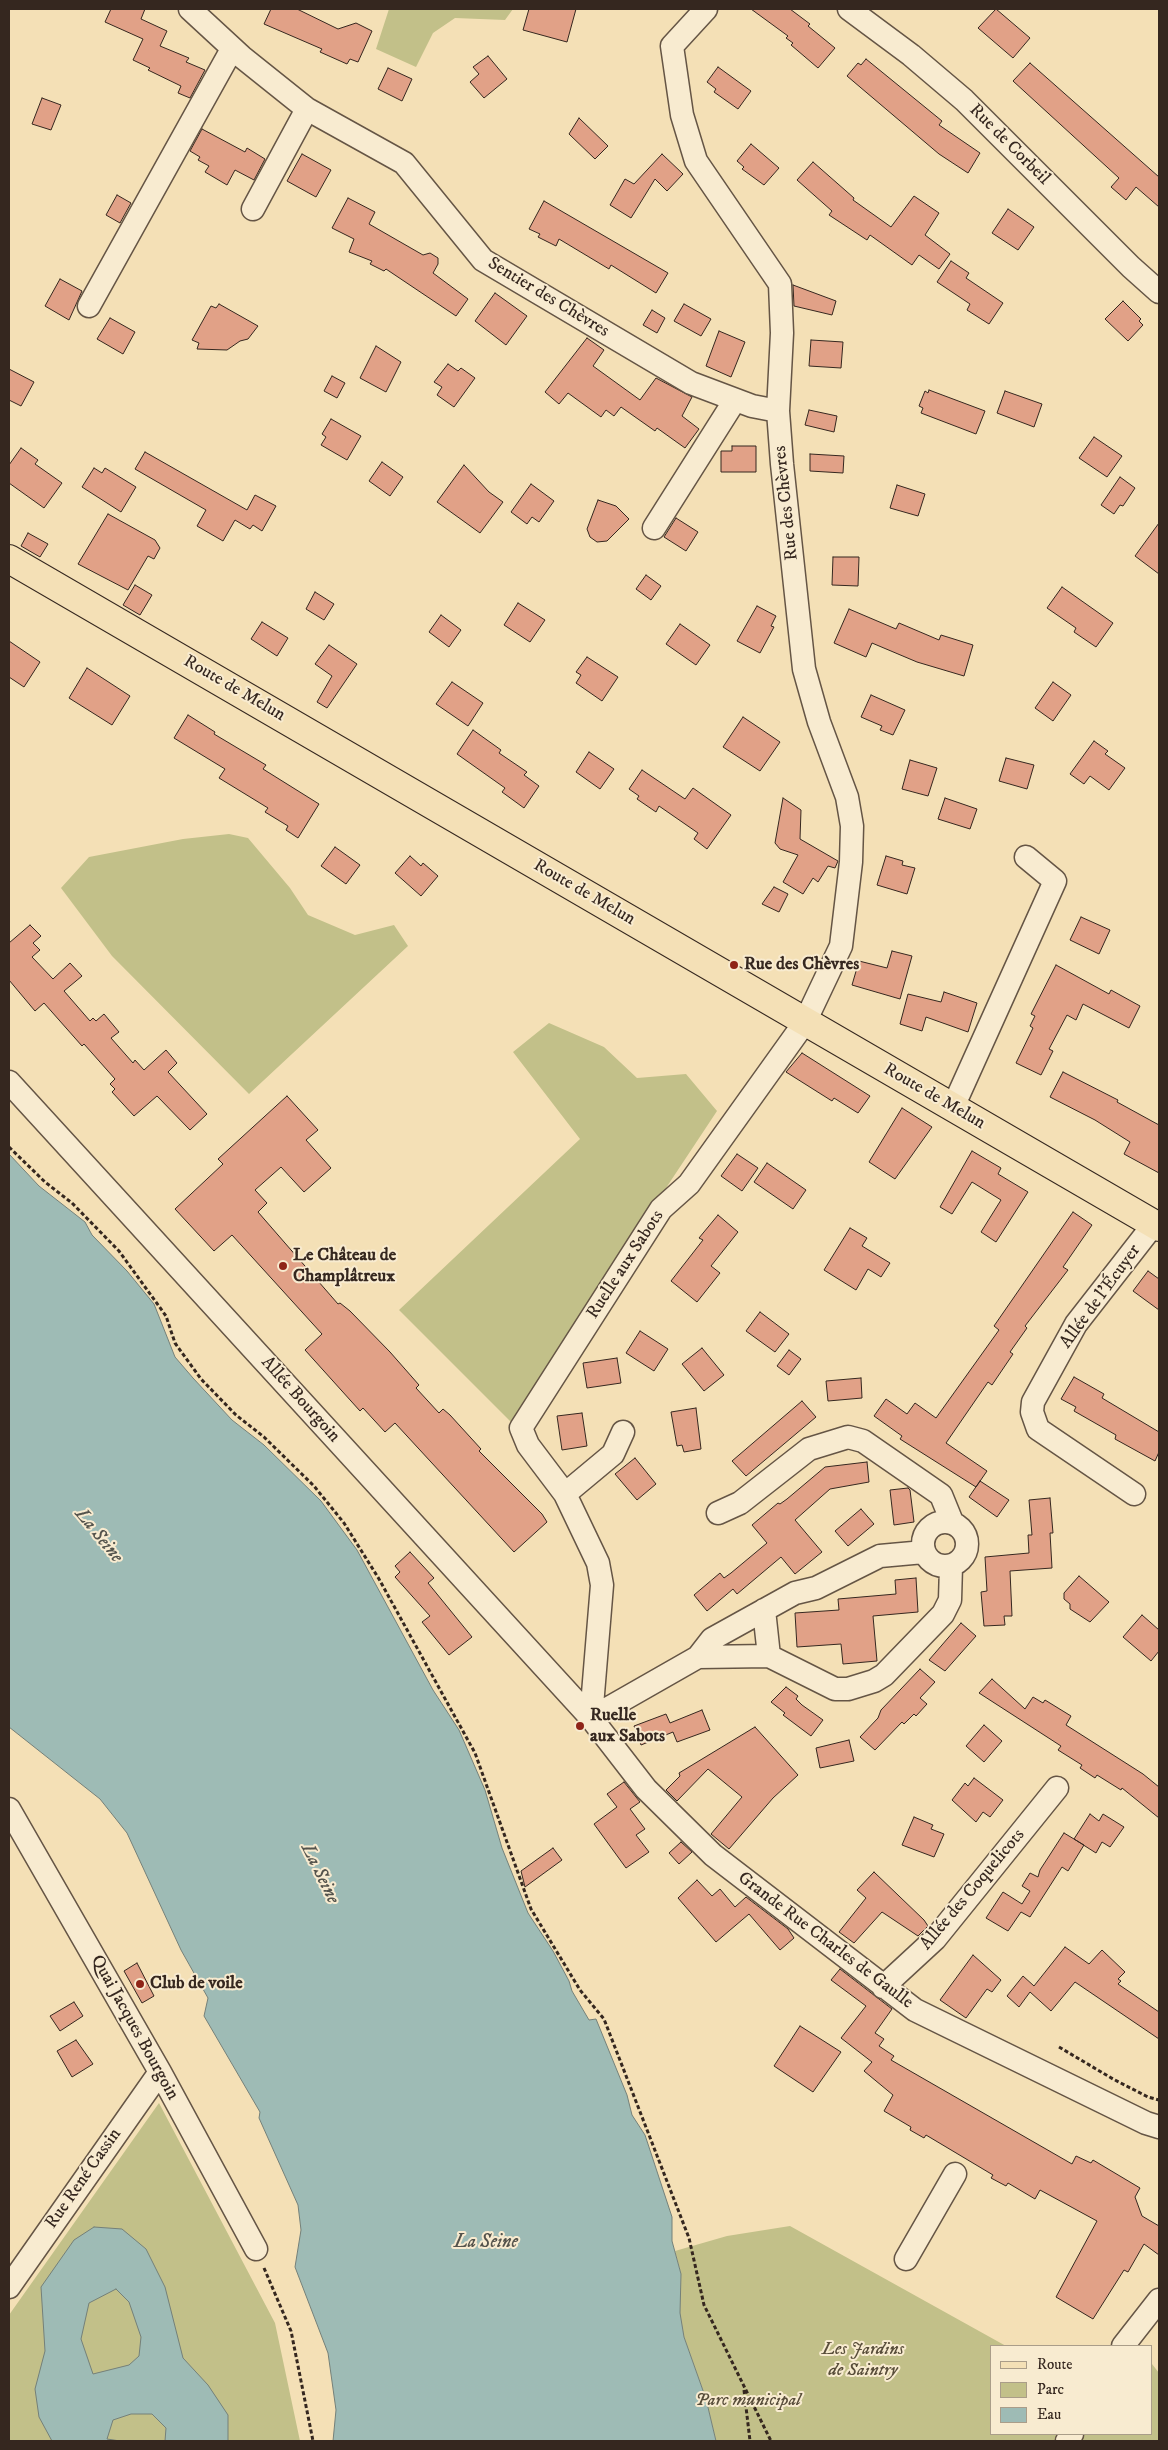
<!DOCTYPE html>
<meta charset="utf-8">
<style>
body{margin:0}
#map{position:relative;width:1168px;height:2450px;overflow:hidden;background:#f4e0b6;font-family:"IM FELL DW Pica",serif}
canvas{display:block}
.frame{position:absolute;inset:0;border:10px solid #35271f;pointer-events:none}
.legend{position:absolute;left:990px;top:2345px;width:162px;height:90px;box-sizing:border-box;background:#f8ebd0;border:1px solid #aa9d89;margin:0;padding:6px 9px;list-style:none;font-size:15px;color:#35271f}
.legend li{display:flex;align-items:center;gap:10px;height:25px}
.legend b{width:25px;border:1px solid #aa9d89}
</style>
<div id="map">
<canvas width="1168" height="2450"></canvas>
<div class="frame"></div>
<ul class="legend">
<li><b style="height:6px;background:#f4e0b6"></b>Route</li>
<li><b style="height:14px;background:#c2c089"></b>Parc</li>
<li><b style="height:14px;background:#9ebbb5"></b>Eau</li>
</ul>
</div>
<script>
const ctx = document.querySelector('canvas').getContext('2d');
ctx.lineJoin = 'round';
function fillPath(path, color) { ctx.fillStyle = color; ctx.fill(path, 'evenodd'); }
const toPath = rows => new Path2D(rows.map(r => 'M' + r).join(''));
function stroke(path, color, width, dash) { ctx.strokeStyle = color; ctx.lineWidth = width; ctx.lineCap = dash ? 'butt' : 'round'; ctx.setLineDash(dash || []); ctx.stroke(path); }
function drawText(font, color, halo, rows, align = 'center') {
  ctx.font = font + ' "IM FELL DW Pica",serif'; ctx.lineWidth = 4; ctx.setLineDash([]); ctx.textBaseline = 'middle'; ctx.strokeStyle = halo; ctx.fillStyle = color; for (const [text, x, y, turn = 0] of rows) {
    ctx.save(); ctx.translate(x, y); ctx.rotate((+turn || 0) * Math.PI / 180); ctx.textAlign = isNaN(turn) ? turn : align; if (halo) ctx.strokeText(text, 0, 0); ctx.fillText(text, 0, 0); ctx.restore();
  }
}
const green = toPath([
 [389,9,513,9,505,20,455,18,433,33,416,67,376,49],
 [229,834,248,838,290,888,308,915,355,935,394,925,408,946,249,1094,112,956,61,888,89,857,183,839],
 [549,1023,604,1047,637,1078,686,1074,717,1111,511,1422,399,1310,580,1139,513,1052],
 [159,2103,275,2323,300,2441,9,2441,9,2315],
 [790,2226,1006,2346,992,2346,992,2434,1152,2434,1152,2364,1159,2373,1159,2441,716,2441,706,2399,684,2337,679,2313,681,2274,675,2251,727,2236]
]);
const water = toPath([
 [9,1154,39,1186,85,1222,92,1235,127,1271,154,1304,175,1357,193,1378,232,1420,264,1445,321,1501,357,1550,433,1690,459,1730,485,1790,502,1848,528,1913,553,1951,569,1981,572,1991,589,2020,596,2019,627,2095,632,2115,645,2135,672,2217,672,2241,681,2274,680,2313,684,2337,706,2399,716,2441,333,2441,336,2410,328,2353,295,2267,301,2230,298,2205,259,2118,260,2112,204,2016,208,1998,181,1950,127,1833,100,1799,9,1727,9,1154],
 [94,2227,122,2229,146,2249,165,2287,183,2358,208,2385,228,2415,228,2441,165,2441,166,2428,152,2414,131,2414,113,2420,107,2439,120,2441,52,2441,39,2417,35,2389,45,2351,41,2287,74,2240,94,2227],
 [116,2289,129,2302,141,2337,139,2356,129,2365,93,2374,81,2339,89,2303,116,2289]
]);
const building = toPath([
 [111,9,145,9,141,19,167,31,160,46,189,58,186,62,205,70,190,98,178,93,181,86,148,70,150,68,133,60,143,39,105,22,111,9],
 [271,9,297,9,338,29,356,23,372,31,358,62,350,59,347,64,320,52,322,49,264,24,271,9],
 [529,9,576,9,567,42,523,30,529,9],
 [751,9,790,9,810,24,808,26,835,48,818,68,791,45,793,43,786,38,788,36,751,9],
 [996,9,1030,38,1013,58,978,28,996,9],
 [488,56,507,79,484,98,470,82,479,74,473,67,488,56],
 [866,59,942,121,939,125,980,153,968,173,939,154,847,76,858,63,861,65,866,59],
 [1030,63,1159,177,1159,207,1136,187,1126,200,1111,187,1119,178,1013,81,1030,63],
 [718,67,751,91,738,109,714,92,716,89,707,82,718,67],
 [388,68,412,79,402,101,378,89,388,68],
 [42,98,61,105,51,130,32,124,42,98],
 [579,118,608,146,595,159,569,134,579,118],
 [202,129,245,152,247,148,265,159,254,180,235,170,227,185,205,172,209,166,198,160,200,157,190,151,202,129],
 [751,144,779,168,764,185,742,169,744,167,737,161,751,144],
 [302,154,331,170,316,197,287,181,302,154],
 [662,154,683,174,667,191,655,179,631,218,610,205,625,179,634,184,662,154],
 [813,162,854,198,853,200,891,227,914,196,939,213,925,235,950,254,939,269,919,255,912,265,870,235,867,240,829,215,832,211,797,180,813,162],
 [117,195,131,203,120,223,106,215,117,195],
 [348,198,375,212,369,224,423,255,430,253,438,258,438,264,433,273,468,299,456,316,386,269,384,271,370,264,372,261,349,252,354,239,332,228,348,198],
 [544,201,668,273,656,293,611,265,609,269,559,239,556,246,538,237,540,234,529,229,544,201],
 [1008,209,1034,227,1018,250,992,233,1008,209],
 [951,261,969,273,966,278,1003,303,989,324,967,310,970,304,937,282,951,261],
 [60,279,82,291,69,320,45,306,60,279],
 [793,285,836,301,832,315,794,306,793,285],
 [495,293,527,316,506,345,475,321,495,293],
 [1123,301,1141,319,1139,321,1143,325,1128,341,1105,319,1123,301],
 [219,304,258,326,248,339,240,341,227,350,197,349,199,343,192,340,211,306,216,308,219,304],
 [684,304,711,319,701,336,674,321,684,304],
 [652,310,665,318,657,333,643,325,652,310],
 [110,318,135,332,123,354,97,339,110,318],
 [719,331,745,342,731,377,706,366,719,331],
 [587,338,604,350,593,366,640,400,656,378,692,397,682,416,699,429,685,448,657,428,655,431,621,407,614,416,606,410,601,417,568,393,559,404,545,392,587,338],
 [811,340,843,342,841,368,809,366,811,340],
 [376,346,401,362,386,392,360,378,376,346],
 [448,364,458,371,461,368,475,378,454,407,437,395,442,387,434,382,448,364],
 [9,369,34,382,21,406,9,400,9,369],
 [332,376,345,383,337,398,324,391,332,376],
 [929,390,985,411,976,434,921,413,923,408,919,406,925,391,928,393,929,390],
 [1005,391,1042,404,1034,427,997,413,1005,391],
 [809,410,837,416,834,432,805,425,809,410],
 [331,419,361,436,347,460,321,445,326,437,322,434,331,419],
 [1094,437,1122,456,1107,477,1079,458,1094,437],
 [732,446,756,446,756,472,721,472,721,451,732,451,732,446],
 [21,448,38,460,35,464,62,483,44,508,9,483,9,465,21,448],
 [145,452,247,510,255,495,276,506,262,531,253,525,250,529,235,520,223,541,197,526,206,510,135,469,145,452],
 [810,454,844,456,843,473,810,471,810,454],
 [382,462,403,477,390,496,369,481,382,462],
 [464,465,489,492,503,502,480,533,437,502,464,465],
 [94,468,102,473,105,468,136,487,121,512,82,487,94,468],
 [1120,477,1135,488,1123,506,1120,505,1114,514,1101,505,1120,477],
 [531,484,554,501,539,522,532,517,527,524,511,512,531,484],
 [897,485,925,494,918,516,890,508,897,485],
 [598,500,616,506,629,519,607,541,597,542,590,537,587,529,598,500],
 [108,514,155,540,160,548,154,559,148,556,128,590,78,564,108,514],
 [676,518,698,532,686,551,664,537,676,518],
 [1159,523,1159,574,1135,556,1159,523],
 [28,533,48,544,40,557,21,546,28,533],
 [833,557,859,557,858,586,832,585,833,557],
 [646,575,661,586,651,600,636,589,646,575],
 [135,585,152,595,140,615,123,605,135,585],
 [1062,587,1113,623,1096,647,1074,632,1076,628,1047,608,1062,587],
 [315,592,334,604,324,620,306,609,315,592],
 [518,603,545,620,530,642,504,625,518,603],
 [757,606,776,616,771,626,774,627,760,653,737,641,757,606],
 [849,609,896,629,899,623,939,640,941,635,973,645,964,676,917,662,872,643,866,657,834,643,849,609],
 [441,615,461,630,449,647,429,632,441,615],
 [262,622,288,638,277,656,251,639,262,622],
 [680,624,710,645,696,665,666,644,680,624],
 [9,641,40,662,24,687,9,677,9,641],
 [329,645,357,664,327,708,317,702,332,676,315,664,329,645],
 [587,657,618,677,602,701,576,683,581,675,576,672,587,657],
 [87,668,130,696,112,725,69,698,87,668],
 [452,682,483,703,468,726,436,704,452,682],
 [1053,682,1071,695,1053,721,1035,708,1053,682],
 [871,695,905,710,893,735,880,730,882,726,861,717,871,695],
 [188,715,215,732,214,734,266,765,263,769,319,804,298,838,286,830,288,826,265,812,268,808,219,778,225,769,174,738,188,715],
 [743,717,780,742,760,771,723,747,743,717],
 [473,730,501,750,499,753,527,772,524,775,539,786,524,808,502,792,505,788,457,754,473,730],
 [1094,741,1108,751,1105,754,1125,768,1109,790,1090,776,1084,784,1070,774,1094,741],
 [589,752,614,769,600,789,576,772,589,752],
 [1006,758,1034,765,1027,789,999,781,1006,758],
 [910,760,937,768,928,796,902,789,910,760],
 [642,770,685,799,693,788,731,815,707,849,694,839,698,833,659,806,656,812,637,799,639,796,629,789,642,770],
 [783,798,801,810,800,839,838,861,835,868,828,866,818,882,813,878,803,894,783,882,798,855,780,849,775,843,783,798],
 [945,798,977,809,970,829,938,819,945,798],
 [335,847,360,865,346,884,321,866,335,847],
 [410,856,421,866,423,863,438,876,421,896,395,873,410,856],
 [886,856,903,861,902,865,915,868,907,894,877,885,886,856],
 [774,887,788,894,779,912,762,904,774,887],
 [1081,917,1110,930,1099,954,1070,940,1081,917],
 [30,925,41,936,33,943,40,950,32,957,53,979,70,963,82,976,64,991,90,1021,93,1018,96,1021,104,1014,119,1032,111,1038,133,1063,135,1060,144,1070,166,1050,177,1063,168,1072,207,1114,190,1130,157,1096,134,1116,112,1092,115,1089,110,1084,115,1079,84,1044,82,1046,44,1003,35,1011,9,980,9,943,30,925],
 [892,951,912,956,900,999,852,985,859,961,887,968,892,951],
 [1056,965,1109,994,1111,990,1140,1006,1129,1028,1083,1004,1076,1020,1067,1015,1049,1049,1053,1051,1041,1075,1016,1063,1033,1028,1030,1026,1035,1016,1031,1014,1056,965],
 [944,992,977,1003,968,1032,926,1017,922,1031,900,1024,908,994,941,1002,944,992],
 [802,1053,870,1096,858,1113,834,1098,832,1101,786,1072,802,1053],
 [1063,1072,1118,1100,1117,1102,1159,1125,1159,1173,1124,1154,1130,1142,1095,1120,1050,1097,1063,1072],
 [287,1096,318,1130,306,1140,331,1168,304,1192,281,1167,255,1190,267,1203,258,1212,338,1304,340,1303,350,1311,390,1352,419,1385,416,1388,439,1413,443,1409,450,1415,481,1449,479,1451,542,1514,547,1522,514,1552,395,1423,385,1432,363,1408,360,1411,305,1350,322,1334,232,1235,214,1251,175,1209,223,1164,218,1159,287,1096],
 [902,1108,932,1127,895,1179,869,1162,902,1108],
 [972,1151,1001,1168,998,1174,1028,1192,996,1242,981,1232,1001,1200,972,1182,952,1214,940,1207,972,1151],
 [737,1154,758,1168,742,1191,721,1176,737,1154],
 [767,1163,806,1190,793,1209,754,1182,767,1163],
 [1073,1212,1092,1225,1063,1267,1068,1270,1025,1326,1027,1328,1010,1352,1013,1354,992,1385,988,1382,946,1443,987,1471,976,1487,900,1439,902,1436,874,1416,886,1399,907,1414,915,1403,936,1418,999,1330,994,1326,1073,1212],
 [718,1215,738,1232,711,1266,720,1273,697,1302,671,1281,703,1240,699,1238,718,1215],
 [850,1228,867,1238,862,1246,890,1263,881,1277,868,1269,856,1290,824,1270,850,1228],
 [1148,1271,1159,1279,1159,1310,1133,1291,1148,1271],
 [760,1312,789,1334,775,1352,746,1331,760,1312],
 [640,1331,668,1349,654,1371,626,1353,640,1331],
 [702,1348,724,1375,704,1391,682,1364,702,1348],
 [789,1350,801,1359,789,1375,777,1366,789,1350],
 [617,1358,621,1383,587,1388,583,1363,617,1358],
 [1074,1377,1104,1394,1102,1398,1159,1432,1159,1452,1155,1461,1115,1439,1116,1435,1074,1411,1076,1407,1061,1399,1074,1377],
 [861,1378,862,1398,828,1401,826,1381,861,1378],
 [802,1401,816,1417,746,1476,732,1461,802,1401],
 [696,1408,701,1449,684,1452,682,1445,677,1446,671,1412,696,1408],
 [582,1413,587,1446,562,1450,557,1416,582,1413],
 [635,1458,656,1484,637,1500,615,1474,635,1458],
 [867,1462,869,1482,830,1489,795,1520,822,1552,795,1574,781,1557,737,1594,733,1589,707,1611,694,1595,720,1573,724,1578,731,1573,767,1543,752,1525,778,1503,780,1504,787,1499,825,1467,867,1462],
 [980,1481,1009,1500,997,1517,969,1497,980,1481],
 [908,1488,910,1490,914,1522,894,1525,890,1490,908,1488],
 [1050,1498,1053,1533,1050,1533,1052,1568,1010,1571,1012,1616,1004,1616,1005,1625,984,1626,981,1592,987,1591,985,1557,1029,1553,1028,1535,1032,1535,1029,1500,1050,1498],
 [861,1509,874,1524,848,1546,835,1531,861,1509],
 [410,1552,434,1578,428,1583,472,1637,449,1655,422,1622,430,1616,395,1577,400,1572,395,1566,410,1552],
 [1079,1576,1109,1602,1090,1622,1070,1609,1070,1604,1064,1599,1064,1593,1079,1576],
 [916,1578,918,1612,873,1616,877,1661,843,1664,841,1644,797,1647,795,1613,839,1610,838,1599,896,1594,895,1580,916,1578],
 [1142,1615,1159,1630,1159,1651,1151,1661,1123,1637,1142,1615],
 [961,1623,976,1636,945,1671,929,1660,961,1623],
 [920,1669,935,1682,920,1698,927,1704,916,1716,914,1714,904,1724,902,1722,875,1750,860,1737,878,1718,881,1710,920,1669],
 [992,1679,1025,1709,1033,1697,1043,1703,1045,1700,1071,1716,1066,1725,1143,1774,1159,1787,1159,1818,1122,1788,1121,1790,1097,1775,1095,1778,1080,1768,1082,1765,1058,1750,1061,1746,979,1693,992,1679],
 [786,1687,798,1696,796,1699,802,1705,823,1720,811,1736,783,1715,785,1713,771,1702,786,1687],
 [702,1710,710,1730,677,1742,673,1732,641,1745,634,1726,666,1714,670,1723,702,1710],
 [984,1725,1002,1741,984,1762,966,1746,984,1725],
 [755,1727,798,1775,773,1798,729,1849,711,1834,742,1797,708,1769,677,1801,666,1790,680,1776,679,1773,755,1727],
 [849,1740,854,1761,820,1768,816,1748,849,1740],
 [974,1778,1003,1800,990,1817,983,1812,976,1822,952,1800,965,1783,968,1786,974,1778],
 [624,1782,640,1802,630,1809,645,1829,636,1835,649,1852,626,1868,594,1824,617,1807,607,1794,624,1782],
 [1090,1814,1099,1821,1103,1814,1124,1827,1110,1847,1102,1842,1096,1853,1074,1839,1090,1814],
 [914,1817,933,1825,931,1829,944,1834,934,1857,902,1845,914,1817],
 [1064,1833,1084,1845,1068,1871,1062,1867,1030,1917,1021,1912,1008,1931,986,1918,1003,1892,1022,1904,1030,1891,1022,1886,1030,1873,1038,1877,1040,1870,1064,1833],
 [681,1842,692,1852,679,1864,669,1853,681,1842],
 [553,1848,562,1860,525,1887,521,1871,553,1848],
 [874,1872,924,1920,928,1926,918,1936,882,1912,854,1943,839,1932,866,1898,857,1890,874,1872],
 [697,1880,712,1896,720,1889,735,1907,746,1897,788,1929,794,1938,780,1950,749,1914,716,1942,678,1898,697,1880],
 [1065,1947,1089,1964,1102,1950,1125,1972,1118,1979,1121,1981,1118,1984,1159,2012,1159,2039,1075,1982,1051,2011,1030,1992,1019,2007,1007,1996,1023,1976,1034,1986,1065,1947],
 [973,1955,1001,1980,992,1992,987,1989,966,2018,940,2000,973,1955],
 [137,1963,154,1996,142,2003,124,1971,137,1963],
 [840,1969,892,2009,875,2033,884,2039,879,2046,894,2056,891,2060,1072,2164,1076,2156,1091,2163,1093,2160,1140,2188,1135,2197,1142,2216,1159,2226,1159,2255,1144,2244,1128,2272,1124,2270,1093,2319,1056,2297,1097,2221,1040,2190,1035,2199,1008,2183,1006,2186,991,2178,993,2175,926,2135,924,2138,910,2130,911,2127,884,2111,893,2095,864,2071,872,2062,841,2038,866,2006,831,1980,840,1969],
 [74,2002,83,2016,60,2031,50,2016,74,2002],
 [800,2026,841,2052,813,2092,774,2066,800,2026],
 [76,2040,93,2064,72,2077,57,2051,76,2040]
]);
const path = toPath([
 [9,1147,45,1182,72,1203,119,1251,166,1316,175,1343,201,1379,236,1415,264,1437,314,1486,344,1523,379,1579,475,1753,531,1909,580,1990,604,2019,689,2238,704,2305,771,2441],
 [1059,2047,1113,2079,1148,2097,1159,2100],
 [264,2268,291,2331,313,2441],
 [744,2390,750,2441]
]);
const minor = toPath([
 [190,9,242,57,307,109,404,163,483,260,691,383,752,406,778,411],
 [849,9,911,55,964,100,1131,267,1159,292],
 [253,209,307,109],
 [89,306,232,49],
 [654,528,735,400],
 [9,1082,591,1718,646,1789,713,1855,915,2010,1146,2123,1159,2127],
 [953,1107,1055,881,1026,857],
 [565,1494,613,1454,623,1432],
 [1134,1494,1038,1429,1032,1412,1033,1402,1076,1324,1154,1224],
 [718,1513,740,1503,809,1449,848,1437,863,1441,941,1495,952,1522],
 '923 1544a22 22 0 1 1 44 0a22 22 0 1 1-44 0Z',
 [764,1610,769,1656],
 [698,1657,712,1639,795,1593,816,1588,880,1556,924,1552],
 [591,1718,602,1585,598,1563,565,1494,528,1445,521,1428,661,1209,689,1184,805,1022,841,946,851,862,852,826,847,797,819,722,804,669,782,464,778,411,782,333,780,284,696,161,682,115,672,46,706,9],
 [591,1718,698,1657,769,1656,835,1689,848,1689,874,1681,884,1675,943,1614,950,1600,951,1566],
 [9,1809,160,2072,256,2249],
 [883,1987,935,1939,1057,1788],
 [906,2259,955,2174],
 [9,2287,160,2072],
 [1123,2346,1159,2300],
 [1067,2441,1072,2434]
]);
const major = toPath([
 [9,559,1159,1227]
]);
const markers = [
 [734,965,5,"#8f2418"],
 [283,1266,5,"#8f2418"],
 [580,1726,5,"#8f2418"],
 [140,1984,5,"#8f2418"]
];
const streetNames = [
 ["Rue de Corbeil",1009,145,45],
 ["Sentier des Chèvres",548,298,31],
 ["Rue des Chèvres",787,503,-96],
 ["Route de Melun",234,689,30],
 ["Route de Melun",584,893,30],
 ["Route de Melun",934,1097,30],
 ["Ruelle aux Sabots",626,1265,-57],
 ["Allée de l'Écuyer",1101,1297,-54],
 ["Allée Bourgoin",300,1400,48],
 ["Allée des Coquelicots",973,1890,-50],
 ["Grande Rue Charles de Gaulle",825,1941,37],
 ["Quai Jacques Bourgoin",134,2028,61],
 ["Rue René Cassin",84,2179,-55]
];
const poiNames = [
 ["Rue des Chèvres",744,965],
 ["Le Château de",293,1256],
 ["Champlâtreux",293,1277],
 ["Ruelle",590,1716],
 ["aux Sabots",590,1737],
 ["Club de voile",150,1984]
];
const parkNames = [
 ["Les Jardins",863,2350],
 ["de Saintry",863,2371],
 ["Parc municipal",748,2401]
];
const waterNames = [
 ["La Seine",98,1536,51],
 ["La Seine",319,1874,64],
 ["La Seine",486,2243]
];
fillPath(green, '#c2c089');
fillPath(water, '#9ebbb5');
stroke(water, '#748079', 1);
fillPath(building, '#e1a187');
stroke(building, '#35271f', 1);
stroke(minor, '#655545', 25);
stroke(major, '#35271f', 30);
stroke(path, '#35271f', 3, [4, 2.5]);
stroke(minor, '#f8ebd0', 22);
stroke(major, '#f4e0b6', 28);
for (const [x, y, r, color] of markers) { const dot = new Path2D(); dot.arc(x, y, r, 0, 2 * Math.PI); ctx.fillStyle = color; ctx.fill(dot); stroke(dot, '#f8ebd0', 2); }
drawText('18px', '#35271f', '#f8ebd0', streetNames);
drawText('bold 18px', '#35271f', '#f8ebd0', poiNames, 'left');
drawText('italic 18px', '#584d3a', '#f8ebd0', parkNames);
drawText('italic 19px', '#54534c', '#f8ebd0', waterNames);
</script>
